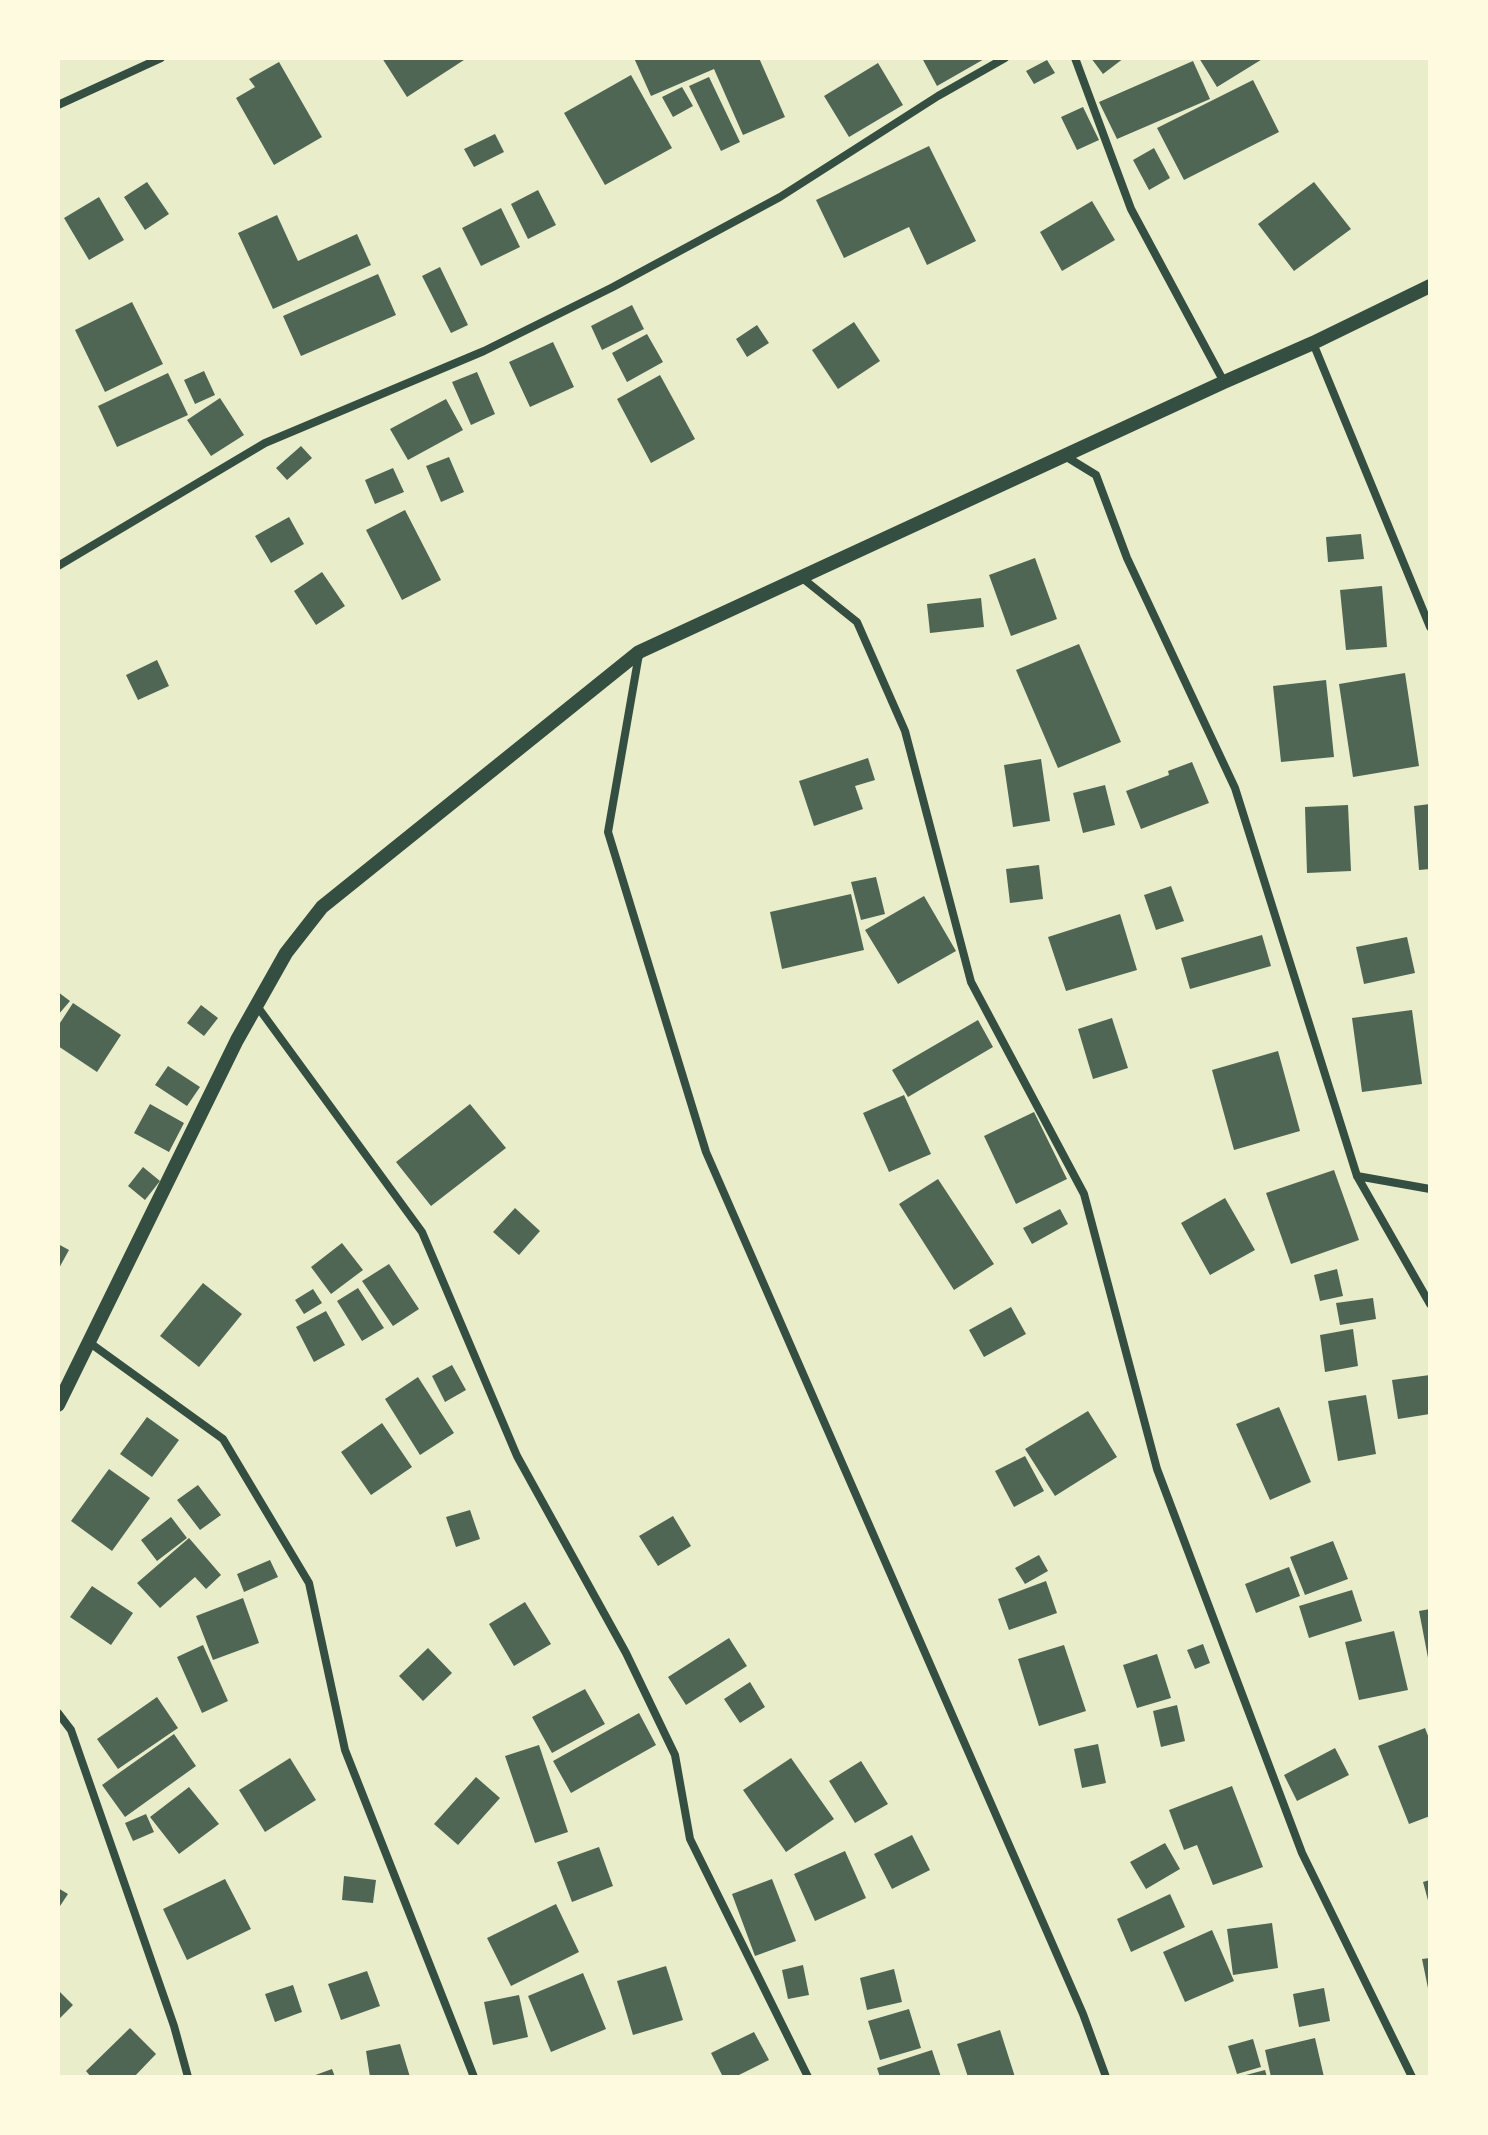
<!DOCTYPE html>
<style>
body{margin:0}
#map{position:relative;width:1488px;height:2135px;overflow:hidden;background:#e9edc9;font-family:Raleway,sans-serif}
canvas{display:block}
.frame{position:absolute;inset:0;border:60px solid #fefae0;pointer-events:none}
</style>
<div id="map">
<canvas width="1488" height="2135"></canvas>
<div class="frame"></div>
</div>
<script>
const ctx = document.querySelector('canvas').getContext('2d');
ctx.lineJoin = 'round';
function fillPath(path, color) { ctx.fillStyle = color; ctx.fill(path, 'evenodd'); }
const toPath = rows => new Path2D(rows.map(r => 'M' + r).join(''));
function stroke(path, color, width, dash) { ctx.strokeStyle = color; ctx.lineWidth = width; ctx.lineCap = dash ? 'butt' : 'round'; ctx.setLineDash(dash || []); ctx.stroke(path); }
const building = toPath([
 [382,58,467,58,407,97],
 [634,58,759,58,785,117,743,135,714,69,651,96],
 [922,58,986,58,937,86],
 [1091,58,1124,58,1103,74],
 [1199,58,1264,58,1217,87],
 [1047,60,1055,73,1034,84,1026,71],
 [1193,61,1210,99,1117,139,1099,102],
 [279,62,322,137,274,165,236,98,255,87,249,79],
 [878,63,903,105,849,137,824,96],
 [631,75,672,148,605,185,564,113],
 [709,77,740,142,721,151,689,86],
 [1253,80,1279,132,1184,180,1157,128],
 [682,87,693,106,673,117,662,97],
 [1083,107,1099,140,1077,150,1061,117],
 [495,134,504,152,474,167,464,149],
 [929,146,976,241,927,265,909,227,844,258,816,200],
 [1154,148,1170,178,1149,190,1133,160],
 [147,182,169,214,145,230,124,197],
 [1314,182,1351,229,1294,271,1258,224],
 [538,190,556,225,528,239,511,204],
 [99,197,124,240,89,260,64,218],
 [1092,201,1115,240,1062,271,1040,232],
 [501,208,520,247,481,266,462,228],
 [277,215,298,261,357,234,371,265,273,309,238,233],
 [440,267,468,325,451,333,422,276],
 [378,274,396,315,301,356,283,316],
 [132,302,163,364,105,392,75,330],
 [632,305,644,329,602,350,591,326],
 [854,322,880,361,838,389,812,350],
 [757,325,769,343,747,357,736,339],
 [647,334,663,362,627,382,612,353],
 [553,342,574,387,530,407,509,362],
 [204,371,215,395,195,404,184,380],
 [477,372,495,414,471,425,452,382],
 [168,373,188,415,117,447,98,406],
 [660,375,695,439,651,463,617,399],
 [220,398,244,435,211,456,187,420],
 [446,399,463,430,408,460,390,429],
 [301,446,312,458,287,480,276,468],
 [449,457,464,492,441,502,426,466],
 [393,468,404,492,375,504,365,480],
 [405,510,441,580,402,600,366,530],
 [289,517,304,544,271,563,255,536],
 [1361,534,1364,559,1328,562,1326,537],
 [1035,558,1057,619,1011,636,989,575],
 [322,572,345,606,316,625,294,591],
 [1382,586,1387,647,1346,650,1340,590],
 [981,598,984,627,930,633,927,604],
 [1079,644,1121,742,1058,768,1016,670],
 [157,660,169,686,138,700,126,675],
 [1405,673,1419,766,1353,777,1339,684],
 [1326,680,1334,757,1281,762,1273,686],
 [868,758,875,780,855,786,863,809,814,826,799,781],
 [1041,759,1050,821,1013,827,1004,765],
 [1192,762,1209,803,1141,829,1126,791,1169,775,1168,771],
 [1105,785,1115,825,1083,833,1073,793],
 [1430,804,1430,869,1419,870,1414,806],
 [1348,805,1351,871,1307,873,1305,807],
 [1039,865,1043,899,1010,903,1006,869],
 [876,877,885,914,861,920,851,882],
 [1171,886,1184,921,1156,930,1144,895],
 [851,894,864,950,782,969,770,912],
 [924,896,956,951,898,984,865,930],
 [1120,914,1137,970,1066,991,1048,937],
 [1262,935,1271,966,1190,989,1181,958],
 [1407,937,1415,973,1364,984,1356,947],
 [58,992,70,1001,58,1015],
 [73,1003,121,1035,97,1072,58,1046,58,1026],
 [201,1005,218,1018,204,1036,187,1023],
 [1412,1010,1422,1084,1362,1092,1352,1018],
 [1112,1018,1128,1068,1093,1079,1078,1029],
 [978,1020,993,1047,908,1097,892,1070],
 [1278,1051,1300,1131,1234,1150,1212,1070],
 [168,1066,200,1087,187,1106,155,1085],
 [904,1095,931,1154,889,1172,863,1113],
 [150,1104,184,1123,169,1152,134,1133],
 [470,1104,506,1148,431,1206,396,1162],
 [1034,1112,1067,1179,1016,1204,984,1136],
 [143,1167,160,1181,145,1200,128,1186],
 [1334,1170,1359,1240,1291,1264,1266,1193],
 [938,1179,994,1264,954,1290,899,1204],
 [1225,1198,1255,1250,1210,1275,1181,1223],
 [515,1208,540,1231,519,1255,493,1232],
 [1060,1209,1068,1224,1032,1244,1023,1228],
 [342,1243,363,1270,331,1294,311,1267],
 [58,1244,69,1250,58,1270],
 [389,1264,419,1309,393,1326,362,1281],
 [1337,1269,1343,1296,1320,1301,1314,1275],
 [203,1283,242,1314,199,1367,160,1336],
 [358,1288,384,1328,362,1341,337,1301],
 [313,1289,322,1303,304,1314,295,1300],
 [1373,1298,1376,1319,1340,1325,1336,1303],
 [1011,1307,1026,1334,984,1357,969,1330],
 [326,1311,345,1345,314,1362,296,1327],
 [1353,1329,1358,1366,1325,1372,1320,1335],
 [452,1365,466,1390,445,1402,432,1376],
 [1430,1375,1430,1414,1398,1419,1392,1380],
 [418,1377,454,1433,420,1455,385,1399],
 [1366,1395,1376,1454,1338,1461,1328,1401],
 [1279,1407,1311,1482,1270,1500,1236,1424],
 [1088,1411,1117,1457,1055,1496,1025,1449],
 [147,1417,179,1440,152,1477,120,1454],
 [382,1423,412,1467,371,1495,341,1452],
 [1025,1456,1044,1491,1014,1507,995,1471],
 [109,1469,150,1498,112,1551,71,1521],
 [198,1485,221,1515,200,1530,177,1500],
 [470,1510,480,1539,456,1547,446,1517],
 [673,1516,691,1546,658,1566,639,1536],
 [171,1517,187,1538,157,1561,141,1540],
 [189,1538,221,1575,206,1589,195,1577,160,1608,137,1583],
 [1333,1541,1348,1579,1305,1595,1290,1557],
 [1039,1555,1048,1571,1025,1584,1015,1568],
 [270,1560,278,1577,244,1592,237,1574],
 [1289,1567,1300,1596,1256,1613,1245,1584],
 [1046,1581,1057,1613,1009,1630,998,1599],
 [92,1586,133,1613,111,1645,70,1617],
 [1352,1590,1362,1621,1309,1638,1299,1606],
 [243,1598,259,1643,213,1660,196,1616],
 [525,1602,551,1644,514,1666,489,1624],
 [1430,1609,1430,1662,1429,1663,1419,1611],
 [1394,1631,1408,1690,1359,1700,1345,1642],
 [729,1638,747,1666,686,1705,668,1677],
 [1203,1644,1210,1663,1195,1669,1187,1650],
 [203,1645,228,1701,202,1713,177,1657],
 [1064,1645,1086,1711,1039,1726,1018,1659],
 [428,1648,452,1673,423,1701,399,1676],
 [1157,1654,1171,1698,1137,1708,1123,1665],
 [750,1682,765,1707,740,1723,724,1699],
 [585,1689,605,1724,552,1753,532,1717],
 [157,1697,178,1728,118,1769,97,1739],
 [1177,1705,1185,1741,1161,1747,1153,1711],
 [639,1713,656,1745,571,1793,553,1761],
 [1425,1728,1430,1741,1430,1816,1409,1824,1378,1746],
 [174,1734,196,1766,125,1817,102,1785],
 [1098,1744,1106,1783,1082,1788,1074,1749],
 [539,1745,568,1832,535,1843,505,1756],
 [1335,1748,1349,1775,1297,1801,1284,1775],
 [290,1758,316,1800,265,1832,239,1790],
 [791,1758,834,1819,786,1852,743,1790],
 [861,1761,888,1804,855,1823,829,1781],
 [476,1777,500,1798,458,1845,434,1824],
 [1232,1786,1263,1867,1213,1885,1197,1845,1184,1850,1169,1810],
 [189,1787,219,1824,179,1854,150,1817],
 [146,1814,154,1832,133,1841,125,1823],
 [912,1835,930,1870,892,1889,874,1854],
 [1165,1843,1180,1869,1146,1889,1130,1862],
 [599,1847,613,1886,572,1902,557,1862],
 [845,1851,866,1898,815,1921,794,1874],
 [344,1876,376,1880,373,1903,342,1900],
 [225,1879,251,1929,187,1960,163,1909],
 [772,1879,796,1941,755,1956,732,1894],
 [1430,1880,1430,1904,1429,1904,1423,1882],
 [58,1888,68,1894,58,1909],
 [1170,1894,1185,1927,1131,1952,1117,1919],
 [556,1904,579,1952,511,1986,487,1938],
 [1272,1923,1278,1968,1233,1975,1227,1929],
 [1212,1930,1234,1981,1185,2002,1163,1952],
 [1430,1958,1430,1993,1429,1993,1422,1959],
 [803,1965,809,1995,788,1999,782,1970],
 [666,1966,683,2020,633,2035,617,1981],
 [894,1969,902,2002,867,2010,860,1978],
 [367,1971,380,2006,341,2020,328,1984],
 [583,1973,606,2029,551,2052,528,1996],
 [293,1985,302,2012,275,2022,265,1994],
 [1324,1988,1330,2021,1299,2027,1293,1994],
 [58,1990,73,2005,58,2020],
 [519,1995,528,2037,493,2045,484,2002],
 [909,2009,921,2048,880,2060,868,2021],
 [130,2028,156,2054,134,2077,91,2077,86,2071],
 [1000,2030,1015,2077,968,2077,957,2044],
 [754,2032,769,2060,735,2077,723,2077,711,2053],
 [1315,2038,1324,2077,1271,2077,1265,2050],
 [1253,2039,1261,2067,1237,2074,1228,2046],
 [400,2044,410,2077,370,2077,366,2051],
 [932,2050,941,2077,880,2077,877,2068],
 [332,2069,335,2077,310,2077],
 [1265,2070,1267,2077,1242,2077,1242,2076]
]);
const minor = toPath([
 [1075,58,1131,209,1224,382],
 [58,105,161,58],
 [1313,343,1430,627],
 [1065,456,1096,475,1127,558,1235,788,1357,1176,1430,1304],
 [58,566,265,443,484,351,613,287,780,197,938,96,1005,58],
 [801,577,857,622,905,731,971,982,1084,1194,1157,1469,1302,1853,1412,2077],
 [639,654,608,832,706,1152,1083,2014,1106,2077],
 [257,1006,422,1232,517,1456,626,1653,675,1755,690,1839,808,2077],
 [1357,1176,1430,1189],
 [90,1343,223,1439,309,1583,345,1750,474,2077],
 [58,1713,71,1730,174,2026,188,2077]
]);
const tertiary = toPath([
 [58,1405,237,1040,286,953,322,907,639,652,1224,382,1313,343,1430,286]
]);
fillPath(building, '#4f6655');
stroke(minor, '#344e41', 8);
stroke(tertiary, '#344e41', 14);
</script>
